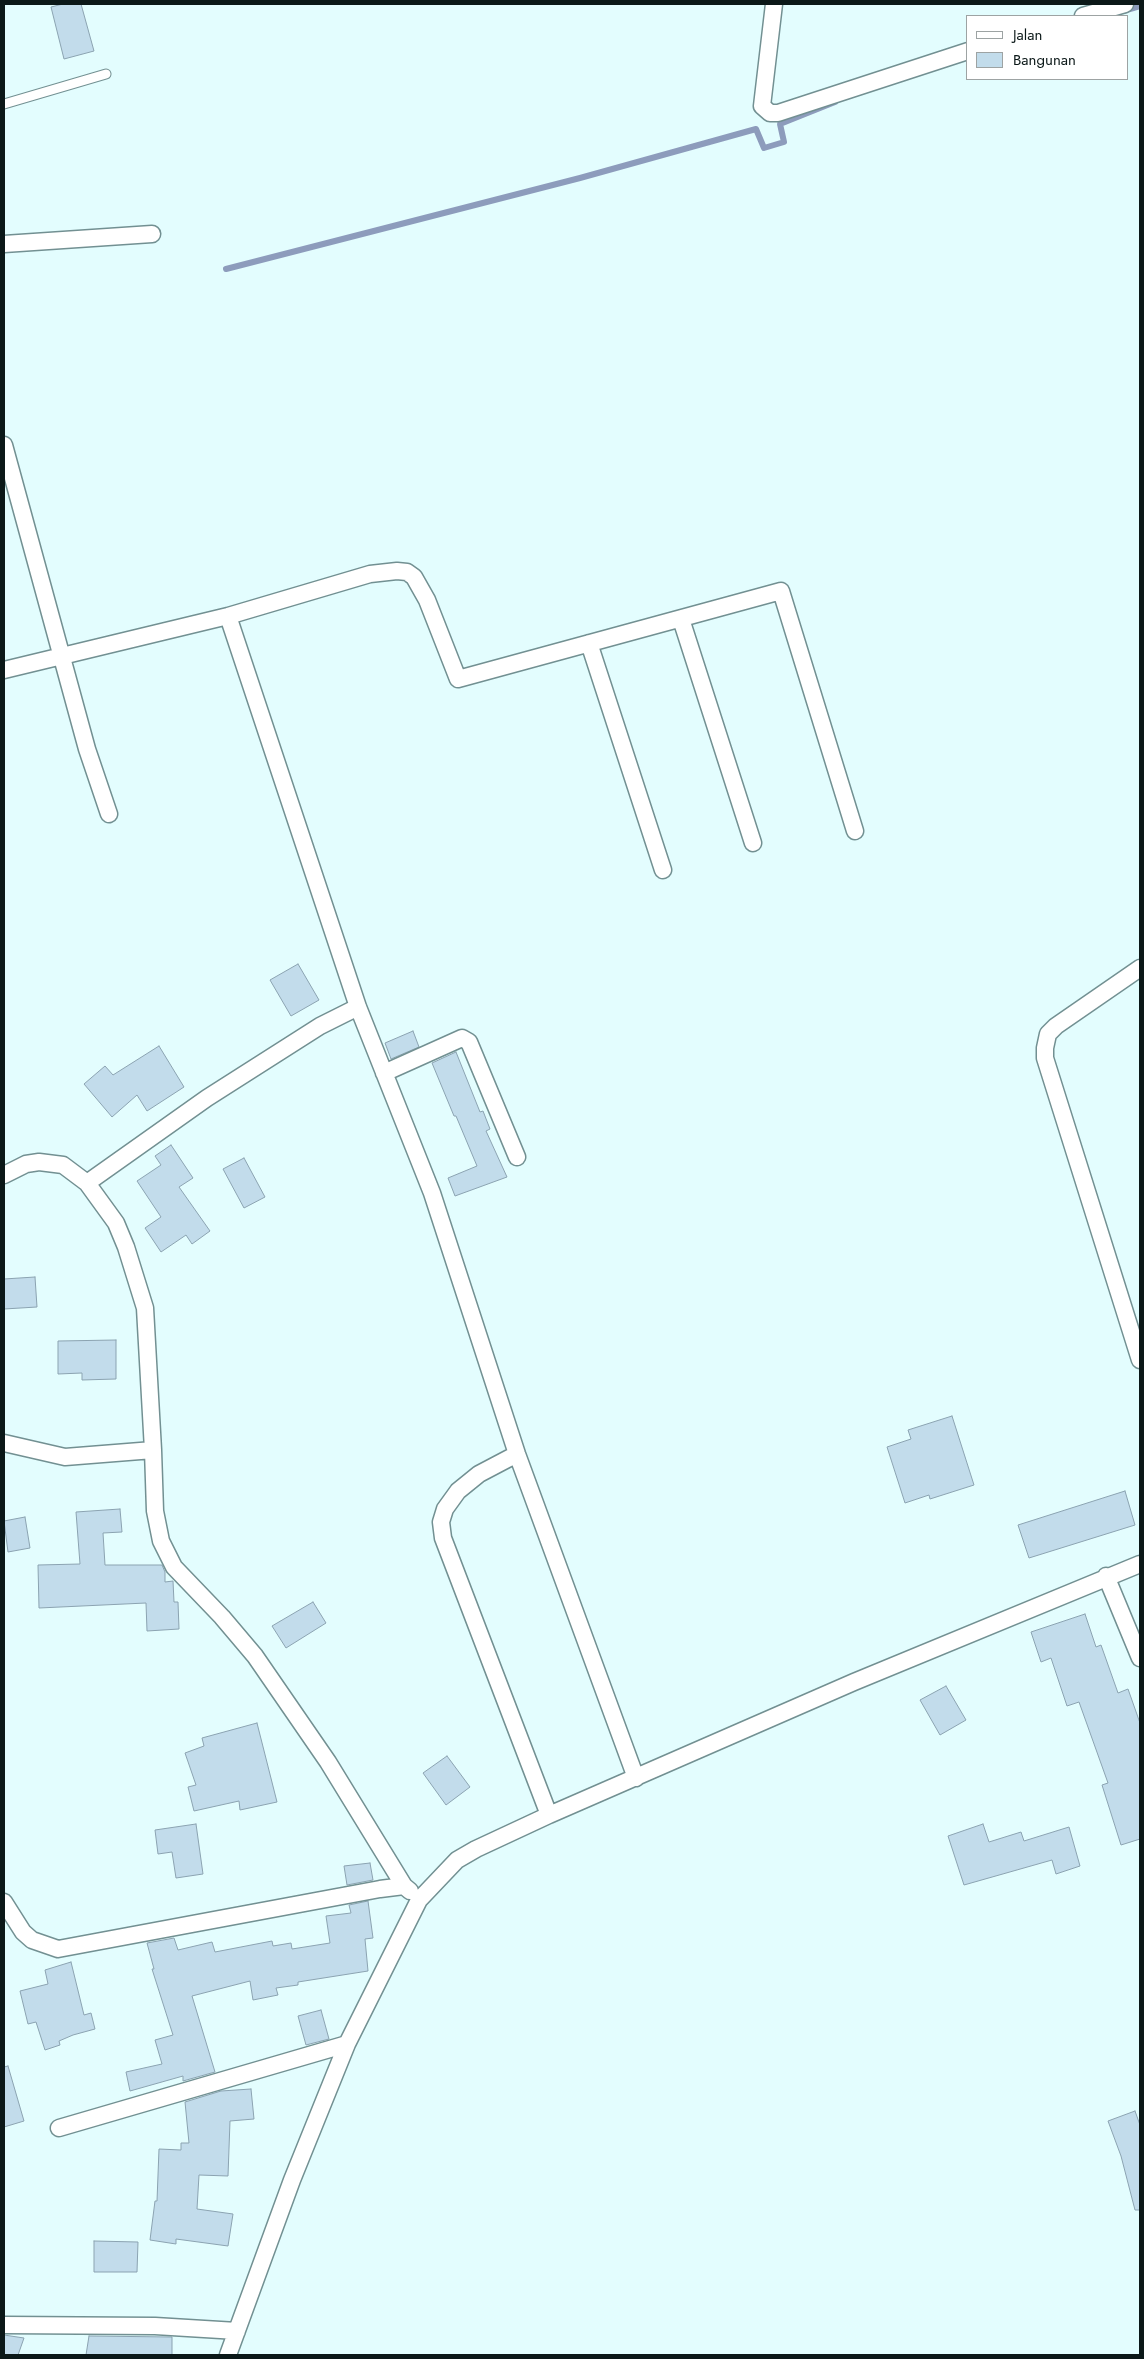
<!DOCTYPE html>
<style>
body{margin:0}
#map{position:relative;width:1144px;height:2359px;overflow:hidden;background:#e3fdfe;font-family:Jost,sans-serif}
canvas{display:block}
.frame{position:absolute;inset:0;border:5px solid #0b1818;pointer-events:none}
.legend{position:absolute;left:966px;top:15px;width:162px;height:65px;box-sizing:border-box;background:#fff;border:1px solid #9da3a3;margin:0;padding:6px 9px;list-style:none;font-size:15px;color:#0b1818}
.legend li{display:flex;align-items:center;gap:10px;height:25px}
.legend b{width:25px;border:1px solid #9da3a3}
</style>
<div id="map">
<canvas width="1144" height="2359"></canvas>
<div class="frame"></div>
<ul class="legend">
<li><b style="height:6px;background:#fff"></b>Jalan</li>
<li><b style="height:14px;background:#c2dceb"></b>Bangunan</li>
</ul>
</div>
<script>
const ctx = document.querySelector('canvas').getContext('2d');
ctx.lineJoin = 'round';
const toPath = rows => new Path2D(rows.map(r => 'M' + r).join(''));
function stroke(path, color, width, dash) { ctx.strokeStyle = color; ctx.lineWidth = width; ctx.lineCap = dash ? 'butt' : 'round'; ctx.setLineDash(dash || []); ctx.stroke(path); }
function fillPath(path, color) { ctx.fillStyle = color; ctx.fill(path, 'evenodd'); }
const stream = toPath([
 [1123,11,1140,6],
 [226,269,580,178,756,129,764,148,784,142,780,124,835,102]
]);
const building = toPath([
 [63,4,81,4,94,51,64,59,51,7,63,4],
 [298,964,319,1000,291,1016,270,980,298,964],
 [413,1031,419,1047,391,1059,385,1043,413,1031],
 [159,1046,184,1087,147,1111,137,1095,112,1117,84,1084,105,1066,113,1075,159,1046],
 [456,1052,480,1112,483,1111,490,1129,486,1131,507,1177,455,1196,448,1178,477,1166,456,1116,454,1116,432,1063,456,1052],
 [171,1145,193,1178,179,1187,210,1231,192,1244,186,1235,161,1252,145,1228,161,1217,137,1181,161,1165,155,1156,171,1145],
 [244,1158,265,1197,244,1208,223,1169,244,1158],
 [35,1277,37,1307,4,1309,4,1279,35,1277],
 [116,1340,116,1379,82,1380,82,1373,58,1374,58,1341,116,1340],
 [952,1416,974,1485,930,1499,929,1495,905,1503,887,1447,911,1439,908,1430,952,1416],
 [1125,1491,1135,1525,1029,1558,1018,1525,1125,1491],
 [120,1509,122,1532,103,1533,105,1565,162,1565,165,1572,165,1582,173,1581,174,1602,178,1602,179,1629,147,1631,146,1603,39,1608,38,1565,80,1564,76,1512,120,1509],
 [25,1517,30,1548,8,1552,4,1521,25,1517],
 [313,1602,326,1623,286,1648,272,1626,313,1602],
 [1085,1614,1096,1647,1101,1645,1118,1693,1128,1689,1140,1723,1140,1839,1121,1845,1102,1785,1108,1783,1079,1702,1067,1706,1051,1658,1041,1662,1031,1632,1085,1614],
 [946,1686,966,1720,940,1735,920,1700,946,1686],
 [257,1723,277,1802,240,1810,239,1801,194,1811,188,1787,196,1785,185,1753,204,1746,202,1738,257,1723],
 [447,1756,470,1787,446,1805,423,1773,447,1756],
 [196,1824,203,1874,176,1878,172,1852,158,1854,155,1830,196,1824],
 [983,1824,989,1842,1021,1832,1024,1841,1069,1827,1080,1866,1056,1874,1052,1860,964,1885,948,1836,983,1824],
 [370,1863,373,1880,347,1885,344,1866,370,1863],
 [368,1901,373,1938,365,1939,368,1971,298,1982,298,1985,276,1988,278,1995,253,2000,250,1981,192,1996,215,2072,183,2081,183,2076,130,2091,126,2072,162,2064,155,2040,173,2035,152,1969,154,1969,147,1943,174,1938,178,1950,212,1942,215,1952,272,1941,273,1946,291,1943,292,1949,330,1943,326,1916,351,1913,349,1905,368,1901],
 [71,1962,84,2015,91,2013,95,2029,73,2035,59,2041,60,2045,45,2050,36,2022,28,2024,20,1991,48,1984,45,1970,71,1962],
 [321,2010,329,2039,306,2045,298,2016,321,2010],
 [8,2066,24,2121,4,2127,4,2067,8,2066],
 [251,2089,254,2119,230,2121,228,2176,199,2175,197,2209,233,2214,228,2246,176,2239,176,2244,150,2240,155,2201,157,2201,159,2149,181,2150,181,2143,189,2143,185,2102,221,2091,251,2089],
 [1135,2111,1140,2125,1140,2210,1135,2210,1121,2156,1108,2121,1135,2111],
 [94,2241,138,2242,137,2272,94,2272,94,2241],
 [4,2335,24,2338,18,2355,4,2355,4,2335],
 [89,2336,172,2337,172,2355,86,2355,89,2336]
]);
const service = toPath([
 [4,104,106,74]
]);
const minor = toPath([
 [774,4,762,106,770,113,778,113,968,51],
 [1083,16,1125,4],
 [4,244,152,234],
 [4,445,87,749,109,814],
 [228,616,358,1007,432,1193,517,1454,636,1778],
 [681,619,753,843],
 [589,643,663,870],
 [4,670,228,616,370,574,397,571,407,572,414,577,427,600,458,679,781,591,855,831],
 [1140,968,1056,1026,1048,1034,1045,1048,1045,1058,1140,1360],
 [384,1073,462,1038,469,1042,517,1157],
 [4,1175,26,1164,39,1162,63,1165,87,1183,116,1223,126,1247,145,1308,153,1450],
 [87,1183,207,1098,320,1026,358,1007],
 [4,1443,65,1457,153,1450,155,1511,161,1541,174,1567,222,1617,255,1656,328,1762,404,1886],
 [517,1454,479,1474,458,1491,445,1509,441,1522,443,1538,549,1815],
 [1106,1576,1140,1658],
 [4,1902,23,1932,32,1940,58,1949,380,1889,404,1886,410,1891],
 [59,2128,347,2044],
 [4,2325,155,2326,237,2331],
 [228,2355,292,2180,347,2044,419,1900,457,1860,476,1849,549,1815,854,1682,1140,1564]
]);
stroke(stream, '#8d9cbc', 6);
fillPath(building, '#c2dceb');
stroke(building, '#8ba3b1', 1);
stroke(service, '#729092', 11);
stroke(minor, '#729092', 19);
stroke(service, '#fff', 9);
stroke(minor, '#fff', 16);
</script>
